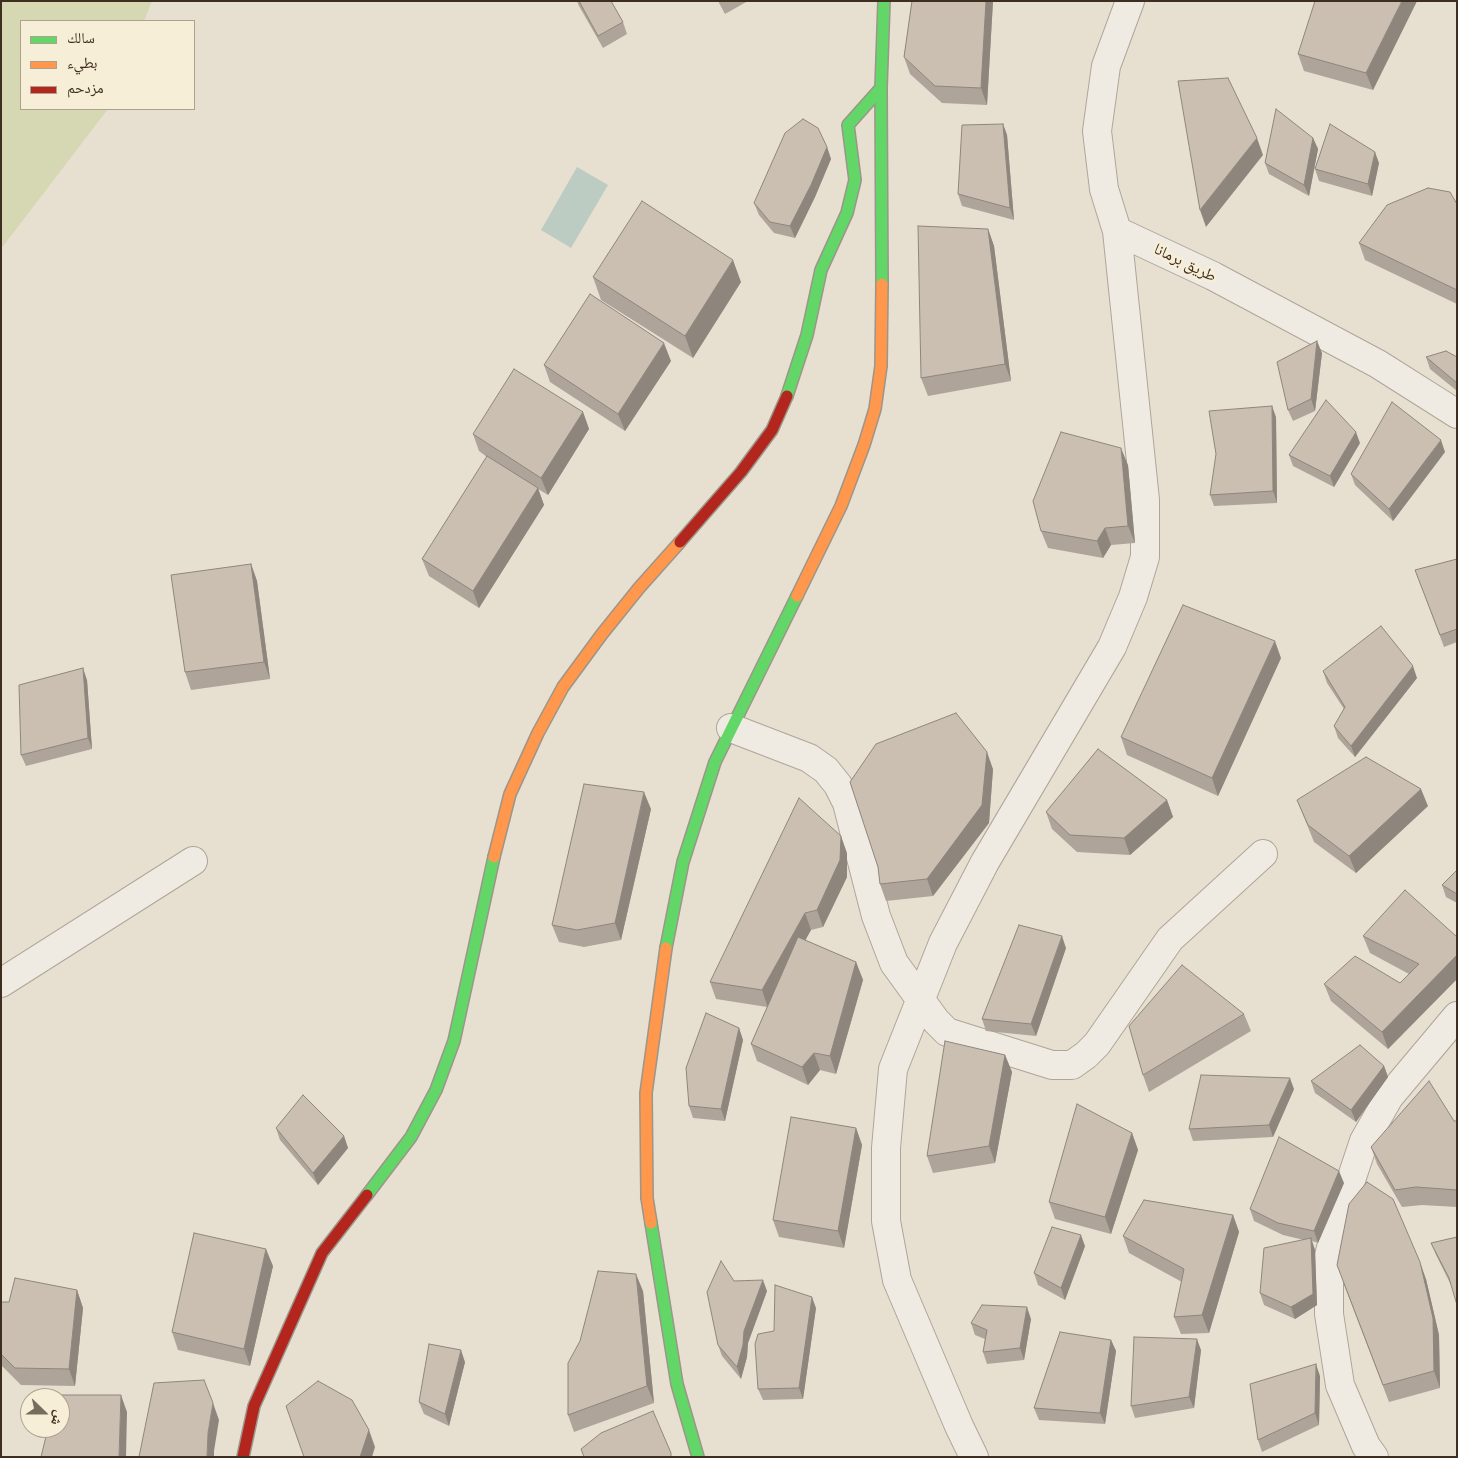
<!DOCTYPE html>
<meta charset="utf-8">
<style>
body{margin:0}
#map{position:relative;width:1458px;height:1458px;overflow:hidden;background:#e7e0d1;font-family:"PT Serif","Noto Naskh Arabic",serif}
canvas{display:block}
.frame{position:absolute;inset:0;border:2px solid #3d2e20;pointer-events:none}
.legend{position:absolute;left:20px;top:20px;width:175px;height:90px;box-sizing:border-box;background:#f7eed8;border:1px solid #ada18e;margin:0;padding:6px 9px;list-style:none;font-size:15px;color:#3d2e20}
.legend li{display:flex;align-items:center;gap:10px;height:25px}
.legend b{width:25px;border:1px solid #ada18e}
.north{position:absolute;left:20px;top:1388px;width:50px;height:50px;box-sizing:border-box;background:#f7eed8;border:1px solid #ada18e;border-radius:50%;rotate:112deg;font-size:14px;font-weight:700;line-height:20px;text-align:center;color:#3d2e20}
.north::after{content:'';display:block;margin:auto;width:18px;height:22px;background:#786c5e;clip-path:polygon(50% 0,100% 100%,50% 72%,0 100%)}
</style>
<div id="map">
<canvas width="1458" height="1458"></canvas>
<div class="frame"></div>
<ul class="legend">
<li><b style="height:6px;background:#63d668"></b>سالك</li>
<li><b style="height:6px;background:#ff974d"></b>بطيء</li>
<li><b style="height:6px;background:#b3261e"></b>مزدحم</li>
</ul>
<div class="north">ش</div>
</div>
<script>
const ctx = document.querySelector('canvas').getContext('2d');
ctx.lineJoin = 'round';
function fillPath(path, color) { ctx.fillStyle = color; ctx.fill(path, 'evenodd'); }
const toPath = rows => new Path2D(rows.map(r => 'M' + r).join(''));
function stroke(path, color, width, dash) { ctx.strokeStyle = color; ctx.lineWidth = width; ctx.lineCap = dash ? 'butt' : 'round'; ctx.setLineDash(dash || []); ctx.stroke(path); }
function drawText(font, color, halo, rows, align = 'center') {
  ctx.font = font + ' "PT Serif","Noto Naskh Arabic",serif'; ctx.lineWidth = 5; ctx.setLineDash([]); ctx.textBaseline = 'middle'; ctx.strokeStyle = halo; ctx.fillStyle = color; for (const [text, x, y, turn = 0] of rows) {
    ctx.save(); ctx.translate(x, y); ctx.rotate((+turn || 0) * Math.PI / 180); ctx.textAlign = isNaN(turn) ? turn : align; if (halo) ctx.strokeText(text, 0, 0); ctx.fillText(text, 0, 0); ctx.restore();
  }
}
const green = toPath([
 [1,1,152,1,144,21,21,21,21,109,108,109,1,249]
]);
const water = toPath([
 [577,167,608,185,571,248,541,230]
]);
const street = toPath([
 [1130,1,1106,66,1097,131,1104,189,1117,231,1213,276,1378,364,1457,414],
 [731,728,809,758,826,770,838,785,847,803,876,916,894,963,936,1021,947,1032,1052,1065,1072,1065,1086,1055,1097,1044,1170,939,1263,854],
 [1,983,193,861],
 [974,1457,959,1426,897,1280,886,1221,886,1148,893,1069,943,943,985,862,1112,647,1133,597,1145,557,1145,500,1117,231],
 [1374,1457,1366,1446,1340,1385,1329,1314,1329,1256,1338,1219,1364,1141,1389,1097,1457,1016]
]);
const fast = toPath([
 [882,284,881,88,884,1],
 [787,396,807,335,821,270,847,213,855,180,848,125,881,88],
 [666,948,683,862,715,762,797,596],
 [367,1195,411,1137,436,1090,454,1041,494,857],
 [651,1223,677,1384,698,1457]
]);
const slow = toPath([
 [797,596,841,506,864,445,875,409,881,366,882,284],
 [494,857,510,794,538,733,563,687,602,634,639,588,680,542],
 [651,1223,647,1198,646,1093,666,948]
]);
const jam = toPath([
 [680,542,741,472,772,430,787,396],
 [243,1457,254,1406,322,1253,367,1195]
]);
const wall = toPath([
 [577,1,611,1,623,22,627,34,603,48,579,6],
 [718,1,748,1,725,14],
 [912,1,993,1,987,105,942,103,910,74,904,57],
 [1417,1,1373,90,1304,71,1298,54],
 [1003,124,1007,135,1014,220,962,206,958,194],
 [1313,138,1318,149,1309,196,1269,174,1265,163],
 [827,147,831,159,815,197,795,238,774,233,759,215,754,203],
 [1379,163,1372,196,1319,181,1315,169],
 [1457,204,1457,304,1365,260,1359,243],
 [988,229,994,246,1011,381,928,396,921,378],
 [593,277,741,282,693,358,601,300],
 [1322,353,1315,411,1293,421,1288,410],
 [1426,357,1457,357,1457,391,1430,369],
 [671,361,625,431,550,382,544,365],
 [583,412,589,429,548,495,538,489,544,505,479,608,429,576,422,559,487,457,479,451,473,434],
 [1276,417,1277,503,1214,506,1210,495],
 [1360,443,1334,487,1293,466,1289,455],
 [1445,452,1393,521,1355,485,1351,474],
 [1128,465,1135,543,1111,545,1103,558,1048,548,1041,531],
 [1457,559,1457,642,1444,647,1415,570],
 [251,564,257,581,270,679,191,690,185,672],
 [1281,658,1218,796,1127,755,1121,737],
 [1323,671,1417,678,1355,757,1338,738,1334,726,1344,709,1327,683],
 [87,680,92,749,26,766,21,755],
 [993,769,989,823,933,896,886,901,880,884],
 [1167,800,1173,817,1130,855,1077,852,1052,829,1046,812],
 [1297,800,1428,806,1356,873,1314,842],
 [651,809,621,940,584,947,559,942,552,925],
 [847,853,847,877,823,927,811,930,805,940,856,962,863,980,836,1074,820,1070,808,1085,757,1061,751,1044,767,1007,716,999,710,982],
 [1457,870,1457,903,1446,897,1442,885],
 [1363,936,1457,937,1457,979,1388,1049,1331,1001,1324,984,1400,983,1409,974,1370,953],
 [1066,948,1036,1036,986,1031,982,1019],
 [1244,1014,1251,1031,1149,1092,1143,1075],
 [739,1028,743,1040,725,1121,693,1118,689,1106],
 [1005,1055,1012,1072,995,1163,933,1173,927,1156],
 [1384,1066,1388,1077,1356,1122,1315,1093,1311,1081],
 [1294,1089,1273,1137,1193,1141,1189,1129],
 [1457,1121,1457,1207,1422,1205,1402,1207,1377,1164,1371,1147],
 [276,1128,344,1136,348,1148,318,1185,280,1140],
 [856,1128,862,1145,844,1248,779,1237,773,1220],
 [1132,1133,1138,1150,1111,1234,1055,1219,1049,1202],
 [1344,1183,1318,1243,1312,1241,1315,1250,1317,1305,1295,1319,1264,1305,1260,1293,1304,1240,1283,1235,1254,1221,1250,1209],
 [1233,1215,1239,1232,1209,1333,1181,1334,1174,1317,1182,1282,1129,1253,1123,1236],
 [1457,1237,1451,1285,1436,1255,1431,1243],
 [1085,1246,1065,1300,1038,1285,1034,1273],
 [273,1266,250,1366,178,1350,172,1332],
 [1426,1279,1439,1335,1440,1388,1389,1402,1343,1282],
 [734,1281,767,1291,748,1343,747,1357,741,1379,722,1356,718,1345],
 [77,1290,83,1308,75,1386,21,1385,1,1365,1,1302,9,1302],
 [643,1291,654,1403,574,1432,568,1415],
 [816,1308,803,1399,763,1400,758,1389,774,1331],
 [1031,1319,1024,1360,987,1364,983,1352,985,1339,975,1335,971,1323],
 [1111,1340,1116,1351,1105,1424,1039,1420,1034,1408],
 [1201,1350,1194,1408,1135,1418,1131,1406],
 [465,1362,449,1426,424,1414,419,1402],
 [1320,1376,1319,1425,1262,1452,1258,1440]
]);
const shadedWall = toPath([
 [986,1,993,1,987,105,981,88],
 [1402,1,1417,1,1373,90,1366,73],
 [1003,124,1007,135,1014,220,1010,208],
 [1257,138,1263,155,1206,227,1200,210],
 [1313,138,1318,149,1309,196,1304,185],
 [827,147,831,159,815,197,795,238,790,226],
 [1375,152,1379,163,1372,196,1368,184],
 [988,229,994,246,1011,381,1005,364],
 [733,260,741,282,693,358,685,336],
 [1317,341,1322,353,1315,411,1311,399],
 [664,343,671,361,625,431,618,414],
 [1272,406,1276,417,1277,503,1273,491],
 [583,412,589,429,548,495,541,478],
 [1356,432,1360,443,1334,487,1330,476],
 [1441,440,1445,452,1393,521,1389,509],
 [1121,448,1128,465,1135,543,1128,526],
 [538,488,544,505,479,608,473,591],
 [1105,528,1111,545,1103,558,1097,541],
 [251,564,257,581,270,679,264,662],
 [1275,641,1281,658,1218,796,1212,778],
 [1413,666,1417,678,1355,757,1351,746],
 [83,668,87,680,92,749,88,738],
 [987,752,993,769,989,823,933,896,927,879],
 [1421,789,1428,806,1356,873,1349,856],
 [644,792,651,809,621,940,615,923],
 [1167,800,1173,817,1130,855,1124,838],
 [841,836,847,853,847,877,823,927,817,910],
 [805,913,811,930,768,1008,762,990],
 [1062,936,1066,948,1036,1036,1031,1024],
 [1457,955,1457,979,1388,1049,1382,1032],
 [856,962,863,980,836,1074,830,1056],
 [739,1028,743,1040,725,1121,721,1109],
 [814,1053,820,1070,808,1085,802,1067],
 [1005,1055,1012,1072,995,1163,989,1146],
 [1384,1066,1388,1077,1356,1122,1351,1110],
 [1290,1078,1294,1089,1273,1137,1269,1125],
 [856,1128,862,1145,844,1248,838,1231],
 [1132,1133,1138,1150,1111,1234,1105,1217],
 [344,1136,348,1148,318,1185,313,1173],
 [1339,1171,1344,1183,1318,1243,1314,1231],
 [1233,1215,1239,1232,1209,1333,1202,1315],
 [1081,1235,1085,1246,1065,1300,1061,1288],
 [1311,1238,1315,1250,1317,1305,1295,1319,1291,1307],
 [266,1249,273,1266,250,1366,244,1349],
 [1420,1262,1426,1279,1439,1335,1440,1388,1434,1371],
 [636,1274,643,1291,654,1403,647,1386],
 [763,1280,767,1291,748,1343,747,1357,741,1379,737,1367,744,1331],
 [77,1290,83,1308,75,1386,69,1369],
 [812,1297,816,1308,803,1399,799,1388],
 [1027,1307,1031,1319,1024,1360,1020,1348],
 [1197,1339,1201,1350,1194,1408,1189,1397],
 [1111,1340,1116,1351,1105,1424,1100,1413],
 [461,1350,465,1362,449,1426,445,1414],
 [1316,1364,1320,1376,1319,1425,1315,1413],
 [121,1395,127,1412,126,1457,119,1457],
 [213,1403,219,1420,214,1451,214,1457,207,1457,208,1433],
 [369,1430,375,1447,372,1457,360,1457]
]);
const building = toPath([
 [579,1,611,1,623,22,598,36,579,1],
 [912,1,986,1,981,88,935,86,904,57,912,1],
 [1315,1,1402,1,1366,73,1298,54,1315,1],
 [1228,78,1257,138,1200,210,1178,81,1228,78],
 [1276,109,1313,138,1304,185,1265,163,1276,109],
 [803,119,818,128,827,147,811,185,790,226,770,222,754,203,785,133,803,119],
 [1003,124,1010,208,958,194,962,125,1003,124],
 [1330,124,1375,152,1368,184,1315,169,1330,124],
 [1428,188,1450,192,1457,204,1457,290,1359,243,1387,205,1428,188],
 [642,201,733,260,685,336,593,277,642,201],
 [918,226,988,229,1005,364,921,378,918,226],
 [590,294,664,343,618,414,544,365,590,294],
 [1317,341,1311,399,1288,410,1277,362,1317,341],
 [1446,351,1457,357,1457,383,1426,357,1446,351],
 [514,369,583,412,541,478,473,434,514,369],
 [1326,400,1356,432,1330,476,1289,455,1326,400],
 [1392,402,1441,440,1389,509,1351,474,1392,402],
 [1272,406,1273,491,1210,495,1216,454,1209,411,1272,406],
 [1061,432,1121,448,1128,526,1105,528,1097,541,1041,531,1033,501,1061,432],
 [487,456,538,488,473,591,422,559,487,456],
 [1457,559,1457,629,1440,635,1415,570,1457,559],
 [251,564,264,662,185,672,171,575,251,564],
 [1183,605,1275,641,1212,778,1121,737,1183,605],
 [1381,626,1413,666,1351,746,1334,726,1345,707,1323,671,1381,626],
 [83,668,88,738,21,755,19,685,83,668],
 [956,713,987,752,982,805,927,879,880,884,878,867,850,782,876,744,956,713],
 [1098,749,1167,800,1124,838,1070,835,1046,812,1098,749],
 [1366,757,1421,789,1349,856,1308,825,1297,800,1366,757],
 [584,784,644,792,615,923,577,930,552,925,584,784],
 [799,798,841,836,840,860,817,910,805,913,762,990,710,982,799,798],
 [1457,870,1457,894,1442,885,1457,870],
 [1405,890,1457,937,1457,955,1382,1032,1324,984,1355,956,1400,983,1419,964,1363,936,1405,890],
 [1019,925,1062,936,1031,1024,982,1019,1019,925],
 [798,937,856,962,830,1056,814,1053,802,1067,751,1044,798,937],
 [1182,965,1244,1014,1143,1075,1129,1026,1182,965],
 [706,1013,739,1028,721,1109,689,1106,686,1068,706,1013],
 [945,1041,1005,1055,989,1146,927,1156,945,1041],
 [1360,1045,1384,1066,1351,1110,1311,1081,1360,1045],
 [1201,1075,1290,1078,1269,1125,1189,1129,1201,1075],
 [1429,1081,1454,1121,1457,1121,1457,1190,1416,1187,1395,1190,1371,1147,1429,1081],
 [303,1095,344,1136,313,1173,276,1128,303,1095],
 [1077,1104,1132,1133,1105,1217,1049,1202,1077,1104],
 [791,1117,856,1128,838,1231,773,1220,791,1117],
 [1279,1137,1339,1171,1314,1231,1278,1223,1250,1209,1279,1137],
 [1367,1182,1393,1199,1420,1262,1433,1318,1434,1371,1383,1385,1337,1265,1349,1204,1367,1182],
 [1144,1200,1233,1215,1202,1315,1174,1317,1184,1269,1123,1236,1144,1200],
 [1052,1227,1081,1235,1061,1288,1034,1273,1052,1227],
 [194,1233,266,1249,244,1349,172,1332,194,1233],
 [1457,1237,1457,1305,1449,1278,1431,1243,1457,1237],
 [1311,1238,1313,1294,1291,1307,1260,1293,1264,1248,1311,1238],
 [721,1261,734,1281,763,1280,744,1331,743,1345,737,1367,718,1345,707,1292,721,1261],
 [598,1271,636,1274,647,1386,568,1415,568,1363,580,1341,598,1271],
 [15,1278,77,1290,69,1369,15,1368,1,1354,1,1302,9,1302,15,1278],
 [775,1285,812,1297,799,1388,758,1389,755,1344,758,1334,774,1331,775,1285],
 [982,1305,1027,1307,1020,1348,983,1352,987,1330,971,1323,982,1305],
 [1060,1332,1111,1340,1100,1413,1034,1408,1060,1332],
 [1134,1337,1197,1339,1189,1397,1131,1406,1134,1337],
 [429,1344,461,1350,445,1414,419,1402,429,1344],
 [1316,1364,1315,1413,1258,1440,1250,1384,1316,1364],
 [204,1380,213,1403,208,1433,207,1457,139,1457,154,1383,204,1380],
 [318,1381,352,1400,369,1430,360,1457,304,1457,286,1406,318,1381],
 [55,1395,121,1395,119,1457,41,1457,48,1428,60,1428,60,1398,54,1398,55,1395],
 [653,1411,671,1453,671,1457,584,1457,581,1449,601,1433,653,1411]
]);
const streetNames = [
 ["طريق برمانا",1185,263,26]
];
fillPath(green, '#d6d7b3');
fillPath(water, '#bcccc2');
stroke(street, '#ada599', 30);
stroke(fast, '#9c958a', 14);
stroke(slow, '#9c958a', 14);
stroke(jam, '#9c958a', 14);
stroke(street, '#efebe3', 28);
stroke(fast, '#63d668', 11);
stroke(slow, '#ff974d', 11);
stroke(jam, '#b3261e', 11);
fillPath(wall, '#afa499');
fillPath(shadedWall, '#8e867d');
fillPath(building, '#cbbfb2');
stroke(building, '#8e867d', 1);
drawText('16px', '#3d2e20', '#f7eed8', streetNames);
</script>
